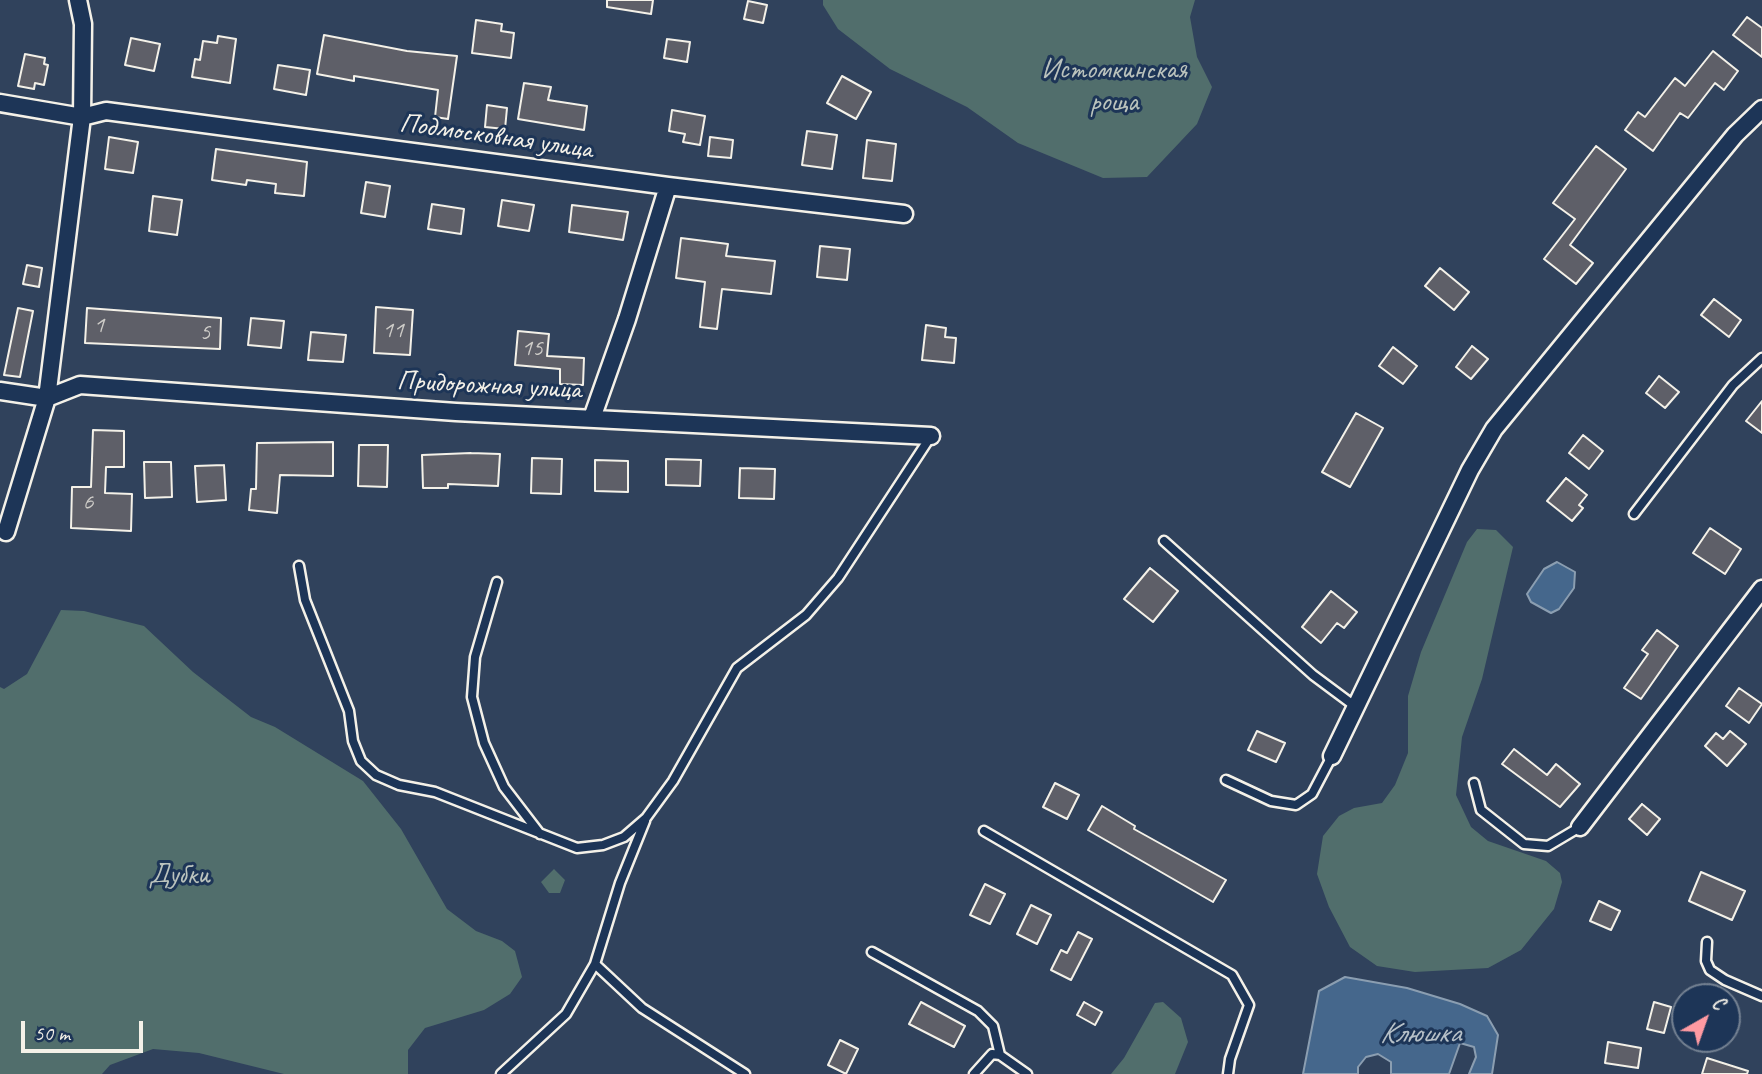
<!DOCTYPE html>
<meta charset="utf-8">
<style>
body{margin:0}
#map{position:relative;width:1762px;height:1074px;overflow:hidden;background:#30425c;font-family:Caveat,sans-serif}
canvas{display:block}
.north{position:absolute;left:1671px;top:983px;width:70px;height:70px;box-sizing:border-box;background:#1d3557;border:2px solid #738091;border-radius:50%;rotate:40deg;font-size:19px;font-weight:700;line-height:28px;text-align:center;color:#f4f1e8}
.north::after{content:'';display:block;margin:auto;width:24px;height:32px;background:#ff9aa2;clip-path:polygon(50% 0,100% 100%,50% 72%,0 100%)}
.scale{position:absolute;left:21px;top:1021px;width:122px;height:32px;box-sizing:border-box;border:4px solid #f4f1e8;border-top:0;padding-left:9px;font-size:21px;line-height:24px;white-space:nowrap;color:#f4f1e8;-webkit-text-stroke:5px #1d3557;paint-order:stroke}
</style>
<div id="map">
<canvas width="1762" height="1074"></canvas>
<div class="north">С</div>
<div class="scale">50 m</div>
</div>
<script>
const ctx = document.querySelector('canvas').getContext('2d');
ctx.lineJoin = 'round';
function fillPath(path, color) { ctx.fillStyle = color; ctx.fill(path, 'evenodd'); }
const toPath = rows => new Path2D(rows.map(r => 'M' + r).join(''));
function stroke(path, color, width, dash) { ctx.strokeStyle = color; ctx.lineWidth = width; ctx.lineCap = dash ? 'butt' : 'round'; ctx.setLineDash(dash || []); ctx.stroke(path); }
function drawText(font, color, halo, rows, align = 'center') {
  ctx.font = font + ' Caveat,sans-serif'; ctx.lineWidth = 6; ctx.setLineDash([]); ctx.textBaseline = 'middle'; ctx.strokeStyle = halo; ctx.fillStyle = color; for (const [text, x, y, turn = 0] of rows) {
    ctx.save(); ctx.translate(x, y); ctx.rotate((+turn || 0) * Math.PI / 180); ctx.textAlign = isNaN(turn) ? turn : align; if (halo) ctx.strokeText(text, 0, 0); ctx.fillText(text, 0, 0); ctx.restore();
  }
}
const green = toPath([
 [823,0,1195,0,1190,17,1197,57,1212,87,1197,124,1147,177,1103,178,1018,143,967,107,890,69,838,29,823,5],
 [1477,529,1496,530,1513,547,1482,679,1462,737,1456,795,1471,827,1488,841,1546,861,1560,873,1562,882,1554,909,1521,950,1488,968,1415,972,1377,966,1350,947,1329,907,1317,874,1323,836,1339,816,1354,808,1382,803,1395,785,1408,753,1408,696,1421,652,1467,542],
 [61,610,84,611,144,626,193,672,251,717,275,727,363,781,401,829,447,909,476,931,502,941,515,951,522,977,510,994,484,1010,425,1028,408,1050,408,1074,284,1074,199,1053,153,1049,110,1065,102,1074,0,1074,0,687,4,689,27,674],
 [554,869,565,880,560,893,549,893,541,882],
 [1163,1002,1181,1018,1188,1042,1175,1074,1111,1074,1124,1058,1155,1003]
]);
const water = toPath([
 [1557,562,1575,572,1574,588,1559,609,1551,613,1531,602,1527,594,1544,569,1557,562],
 [1345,977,1407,988,1460,1004,1487,1016,1498,1035,1492,1074,1469,1074,1476,1057,1474,1047,1460,1043,1449,1074,1391,1074,1391,1062,1378,1054,1366,1057,1358,1067,1358,1074,1303,1074,1319,991,1345,977]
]);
const building = toPath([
 [607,0,653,0,651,14,607,7,607,0],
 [748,1,767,5,763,23,744,19,748,1],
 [1747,17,1762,28,1762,57,1733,35,1747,17],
 [476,20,502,24,501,31,514,33,511,58,472,53,476,20],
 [324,35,407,51,457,56,448,119,435,117,438,90,354,76,354,81,317,74,324,35],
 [218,36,236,39,230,83,192,77,195,59,200,60,203,41,217,43,218,36],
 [131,38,160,44,154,71,125,65,131,38],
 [667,39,690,42,687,62,664,58,667,39],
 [1713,51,1738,71,1724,90,1715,83,1688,118,1680,113,1653,151,1625,130,1638,112,1645,117,1675,78,1685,86,1713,51],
 [25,54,45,58,44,64,48,65,44,85,35,83,34,89,18,86,25,54],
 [278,65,310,70,306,95,274,89,278,65],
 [842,76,871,92,856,119,827,103,842,76],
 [524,83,551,87,548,100,587,106,584,130,518,119,524,83],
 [487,105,507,108,505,129,485,127,487,105],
 [672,110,705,116,700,145,683,142,685,134,669,131,672,110],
 [807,131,837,135,832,169,802,165,807,131],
 [109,137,138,142,133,173,105,169,109,137],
 [710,137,733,140,731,158,708,156,710,137],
 [867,140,896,144,892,181,863,178,867,140],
 [1596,146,1626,169,1570,245,1593,263,1576,284,1544,259,1575,219,1553,203,1596,146],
 [216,149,307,162,304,196,275,193,276,184,247,180,246,185,212,180,216,149],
 [366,182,390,186,385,217,361,213,366,182],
 [153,196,182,200,177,235,149,231,153,196],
 [502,200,534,205,529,231,498,226,502,200],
 [432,204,464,209,461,234,428,229,432,204],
 [572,205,628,212,623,240,569,232,572,205],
 [681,238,728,244,726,256,775,261,771,294,722,289,717,329,700,327,705,282,676,278,681,238],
 [820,246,850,249,847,280,817,277,820,246],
 [27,265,42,268,39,287,23,284,27,265],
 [1440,268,1469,292,1454,310,1425,286,1440,268],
 [1714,299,1741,320,1729,337,1701,315,1714,299],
 [376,307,413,310,410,355,374,353,376,307],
 [18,308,33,311,20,377,4,375,18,308],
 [87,308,221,318,220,349,85,343,87,308],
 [251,318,284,321,281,348,248,345,251,318],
 [926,325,946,328,945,337,956,338,954,363,922,360,926,325],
 [518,331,549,334,547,356,584,358,583,385,560,384,560,369,515,365,518,331],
 [311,332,346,335,343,362,308,360,311,332],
 [1472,346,1488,359,1471,379,1456,367,1472,346],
 [1393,347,1417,366,1403,384,1379,366,1393,347],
 [1659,376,1679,392,1665,408,1646,393,1659,376],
 [1762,401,1762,433,1746,421,1762,401],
 [1356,413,1383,428,1350,487,1322,472,1356,413],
 [93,430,124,431,124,467,106,467,105,493,132,494,131,531,71,528,72,487,91,487,93,430],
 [1583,435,1603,451,1589,469,1569,453,1583,435],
 [333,442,333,476,280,475,277,513,249,510,251,489,256,489,257,443,333,442],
 [359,445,388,445,387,487,358,486,359,445],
 [471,453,500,454,498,486,448,484,448,488,423,488,422,455,471,453],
 [532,458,562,459,561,494,531,493,532,458],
 [666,459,701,460,700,486,666,485,666,459],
 [595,460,628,461,628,492,595,491,595,460],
 [144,462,171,462,172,497,145,498,144,462],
 [224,465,226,500,197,502,195,466,224,465],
 [740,468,775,469,774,499,739,498,740,468],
 [1566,478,1587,495,1579,505,1583,508,1572,521,1547,501,1566,478],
 [1710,528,1741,549,1725,574,1693,553,1710,528],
 [1150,568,1178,591,1153,622,1124,599,1150,568],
 [1331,591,1357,612,1344,628,1337,623,1321,643,1302,627,1331,591],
 [1657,630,1678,646,1641,699,1624,688,1648,654,1642,650,1657,630],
 [1739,688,1762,704,1749,723,1726,706,1739,688],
 [1257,731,1285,743,1276,762,1248,750,1257,731],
 [1730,731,1746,744,1727,766,1705,746,1716,733,1723,739,1730,731],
 [1514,749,1547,775,1556,764,1580,784,1560,807,1502,764,1514,749],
 [1055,783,1079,795,1067,819,1043,807,1055,783],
 [1642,804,1660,819,1647,835,1629,819,1642,804],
 [1102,806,1135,826,1134,829,1226,880,1213,902,1088,830,1102,806],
 [1701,872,1745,891,1732,920,1689,901,1701,872],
 [985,884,1005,894,990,924,970,915,985,884],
 [1599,901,1620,911,1611,930,1590,921,1599,901],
 [1031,905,1051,915,1037,944,1017,934,1031,905],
 [1078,932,1092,939,1071,980,1051,970,1061,950,1067,953,1078,932],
 [921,1002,965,1026,954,1047,909,1024,921,1002],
 [1084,1002,1102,1012,1095,1025,1077,1015,1084,1002],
 [1654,1002,1671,1007,1664,1033,1647,1029,1654,1002],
 [840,1040,858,1049,846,1074,828,1065,840,1040],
 [1608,1042,1641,1048,1638,1068,1605,1063,1608,1042],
 [1707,1058,1748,1071,1747,1074,1702,1074,1707,1058]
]);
const lane = toPath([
 [1634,514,1733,385,1762,358],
 [1164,541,1313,675,1356,707],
 [299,566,305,600,349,711,353,741,361,761,376,775,399,785,435,792,577,848,603,845,624,837,646,818,673,781,737,668,806,615,838,578,931,436],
 [497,582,475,657,472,697,484,743,504,787,540,834],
 [1226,780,1271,801,1296,805,1312,794,1332,756],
 [1474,783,1481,810,1524,844,1548,846,1580,827],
 [984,831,1232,975,1249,1005,1230,1059,1228,1074],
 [1707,942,1706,961,1710,970,1725,980,1762,996],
 [872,952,978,1011,993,1026,1000,1055],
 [595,964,642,1008,745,1074],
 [501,1074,566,1014,595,964,620,883,645,821],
 [974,1074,992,1054,1000,1055,1027,1074]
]);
const street = toPath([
 [0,103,82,117,106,111,668,186,904,214],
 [0,391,47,398,80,385,456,412,931,436],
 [592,418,627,319,668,186],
 [6,532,47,398,82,117,83,24,78,0],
 [1332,756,1470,470,1494,429,1735,135,1762,109],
 [1580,827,1762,589]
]);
const numberNames = [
 ["1",99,326],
 ["11",393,331],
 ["5",205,333],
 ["15",532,349],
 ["6",88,503]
];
const parkNames = [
 ["Истомкинская",1114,71],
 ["роща",1114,103],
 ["Дубки",179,876]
];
const streetNames = [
 ["Подмосковная улица",496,137,8],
 ["Придорожная улица",489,386,3]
];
const waterNames = [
 ["Клюшка",1420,1034]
];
fillPath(green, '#516e6c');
fillPath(water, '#45678c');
stroke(water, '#8b9eb1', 2);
fillPath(building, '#5e5f68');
stroke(building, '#f4f1e8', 2);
stroke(lane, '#f4f1e8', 13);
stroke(street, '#f4f1e8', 21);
stroke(lane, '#1d3557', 8);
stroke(street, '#1d3557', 16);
drawText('24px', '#ceccc8', null, numberNames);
drawText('28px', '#bbc3bd', '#1d3557', parkNames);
drawText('28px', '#f4f1e8', '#1d3557', streetNames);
drawText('italic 30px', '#b7c1c8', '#1d3557', waterNames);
</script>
